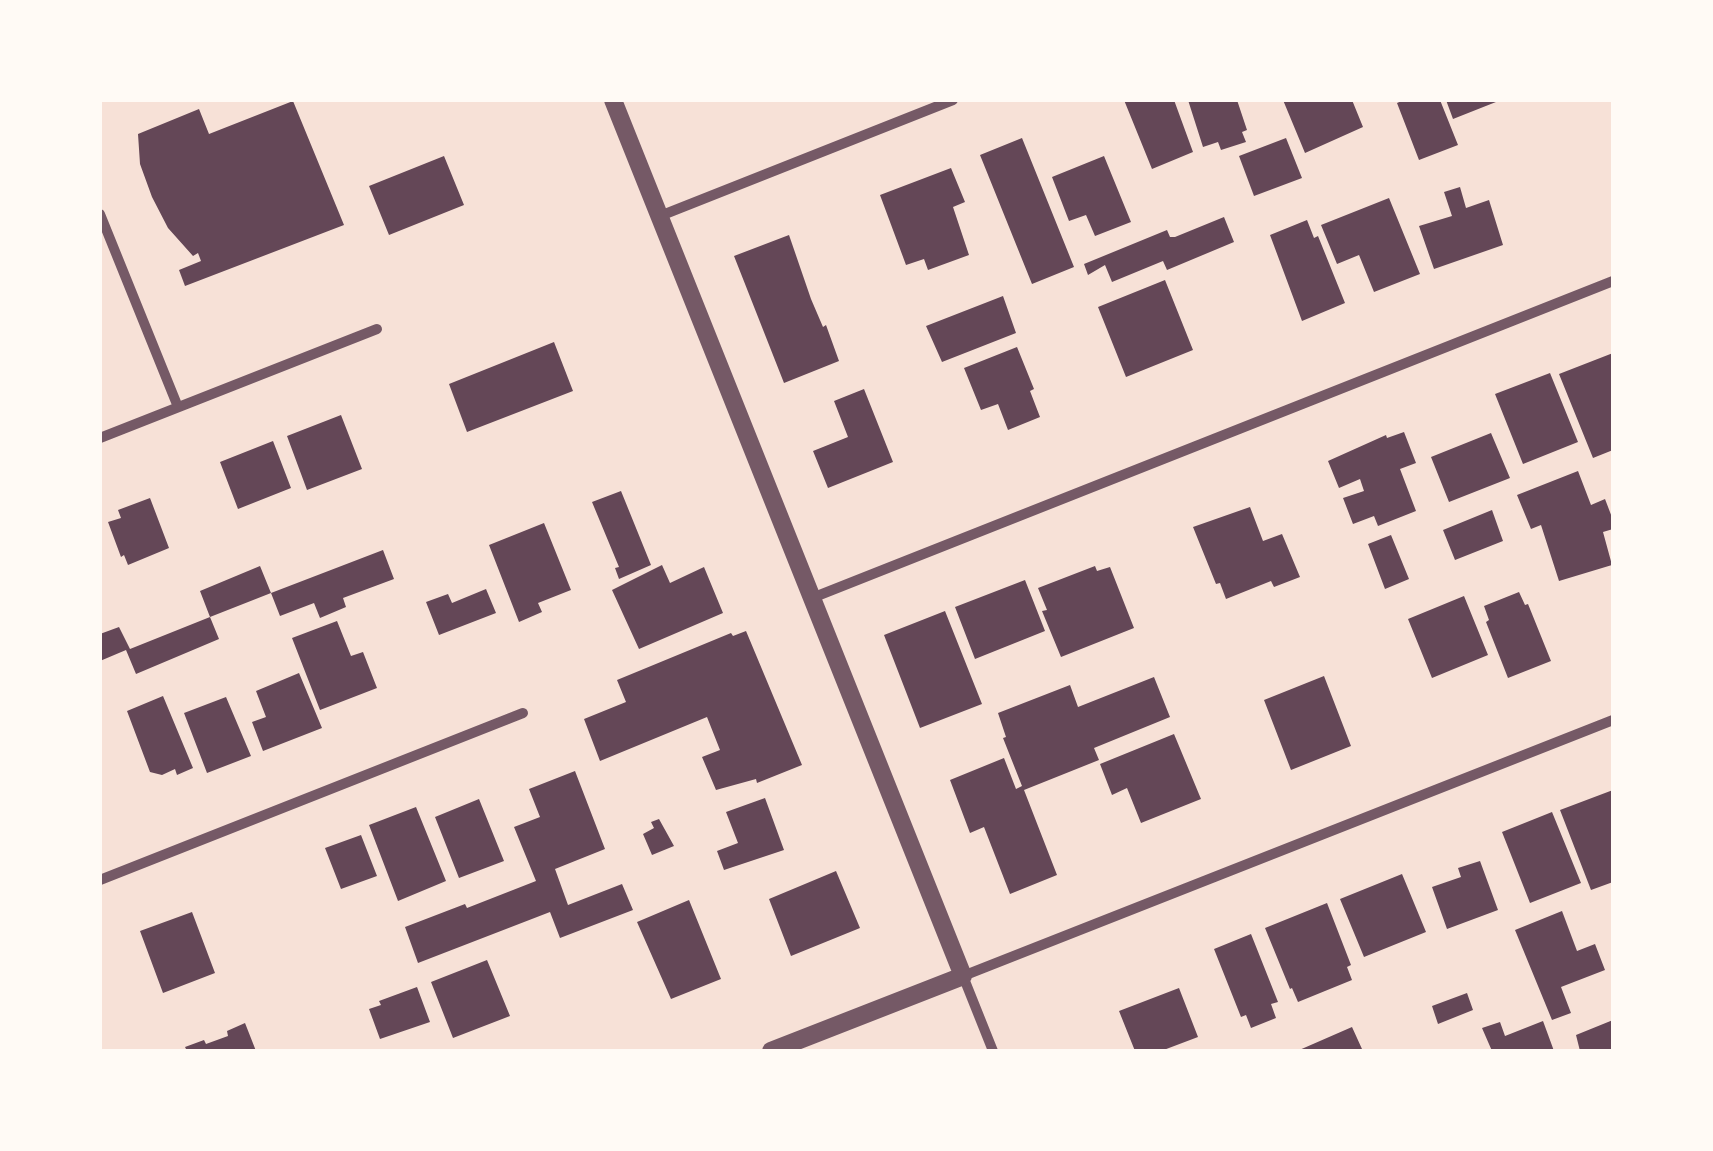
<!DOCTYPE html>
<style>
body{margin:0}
#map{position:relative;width:1713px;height:1151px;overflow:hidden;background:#f7e1d7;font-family:"Noto Sans",sans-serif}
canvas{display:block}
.frame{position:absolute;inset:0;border:102px solid #fffaf5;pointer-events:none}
</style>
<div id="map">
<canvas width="1713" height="1151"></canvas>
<div class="frame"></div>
</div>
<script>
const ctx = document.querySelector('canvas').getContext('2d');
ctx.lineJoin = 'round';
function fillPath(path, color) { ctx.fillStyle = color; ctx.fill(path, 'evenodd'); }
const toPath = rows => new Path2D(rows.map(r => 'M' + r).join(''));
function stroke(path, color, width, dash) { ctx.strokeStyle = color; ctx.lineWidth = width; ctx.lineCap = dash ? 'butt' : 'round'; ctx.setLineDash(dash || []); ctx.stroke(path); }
const building = toPath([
 [1124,100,1174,100,1193,152,1152,169],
 [1188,100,1237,100,1247,130,1242,132,1246,142,1221,150,1218,142,1203,147],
 [1283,100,1352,100,1363,127,1305,153],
 [1404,100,1440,100,1458,145,1419,160,1397,103],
 [1446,100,1501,100,1453,119],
 [293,101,344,225,185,286,179,270,201,261,198,253,193,256,168,228,152,197,140,164,138,134,199,109,209,134],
 [1022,138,1074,267,1032,284,980,155],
 [1286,138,1302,178,1254,196,1239,156],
 [444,156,464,205,389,235,369,186],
 [1104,156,1131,222,1095,236,1086,215,1069,221,1052,177],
 [951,168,965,202,953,207,969,255,928,270,924,259,906,265,880,195],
 [1460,187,1466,208,1489,200,1503,245,1434,269,1419,226,1452,216,1444,192],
 [1389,198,1420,274,1374,292,1359,255,1337,264,1321,225],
 [1224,217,1234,242,1167,270,1163,261,1112,282,1105,265,1088,275,1084,264,1167,230,1170,237,1175,237],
 [1307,220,1314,238,1318,236,1345,303,1302,321,1270,235],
 [789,235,811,299,823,327,826,325,839,361,784,383,734,256],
 [1165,280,1193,350,1126,377,1098,307],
 [1003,296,1016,333,942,362,926,326],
 [554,342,573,391,467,432,449,384],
 [1017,347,1034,389,1030,391,1040,417,1008,430,998,404,981,410,964,368],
 [1613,353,1613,450,1593,458,1559,374],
 [1550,373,1578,442,1523,464,1495,394],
 [864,389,893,462,828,488,813,451,848,437,834,401],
 [341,415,362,469,307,490,287,436],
 [1404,432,1416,463,1400,469,1416,511,1378,526,1374,516,1353,524,1343,498,1364,491,1360,479,1339,488,1328,461,1386,435,1387,438],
 [1491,433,1510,478,1449,502,1431,457],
 [273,441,291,488,238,509,220,462],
 [1578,471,1591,505,1605,499,1613,520,1613,529,1603,532,1612,565,1559,581,1541,525,1531,529,1517,495],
 [621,491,651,565,619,579,615,568,619,567,592,502],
 [150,498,169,548,128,565,124,555,121,557,108,522,121,518,118,510],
 [1250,507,1263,541,1282,534,1300,577,1274,587,1271,581,1226,599,1220,583,1216,584,1193,527],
 [1492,510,1503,541,1455,560,1443,530],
 [544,523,571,590,538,603,542,612,519,622,489,545],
 [1391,535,1409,579,1385,589,1368,544],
 [383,550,394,579,343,598,346,607,320,618,314,603,280,616,271,593],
 [662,565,670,583,704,567,723,613,639,649,612,590],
 [260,566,271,593,210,617,200,591],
 [1095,566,1097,571,1110,567,1134,628,1061,657,1042,611,1047,610,1038,588],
 [1025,580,1045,631,975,659,955,607],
 [486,589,496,613,439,635,426,602,448,594,452,603],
 [1519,592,1525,605,1528,604,1551,661,1508,678,1486,622,1489,620,1484,606],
 [1464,596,1488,655,1432,678,1408,619],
 [945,611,982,704,920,728,884,635],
 [210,617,219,639,136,674,126,650,100,661,100,634,119,627,130,649],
 [337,621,351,656,363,652,377,688,320,710,292,638],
 [746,631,802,765,757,783,756,779,716,790,702,757,720,750,707,717,600,761,584,719,626,702,617,680,731,633,733,636],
 [299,673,322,728,263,751,252,722,266,717,256,691],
 [1324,676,1351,746,1291,770,1264,700],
 [1154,677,1170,717,1094,748,1099,760,1024,790,1057,875,1010,894,984,827,970,833,950,780,1004,758,1016,789,1022,786,1003,738,1006,737,998,713,1070,685,1078,707],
 [163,696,193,768,177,775,175,769,162,775,150,772,127,711],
 [226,697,251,756,207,773,184,713],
 [1174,734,1201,799,1141,823,1127,788,1112,795,1100,764],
 [575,771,605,849,555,869,568,905,622,884,633,910,560,938,550,912,418,963,405,927,465,904,467,908,536,881,514,827,540,817,529,789],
 [1613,790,1613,882,1591,890,1560,810],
 [765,798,784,850,724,870,717,851,738,843,726,812],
 [479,799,504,861,459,878,435,817],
 [416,807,446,881,398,901,369,825],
 [1552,812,1581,883,1530,903,1502,832],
 [659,819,674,846,652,855,643,834,654,828,651,822],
 [361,835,377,876,341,889,325,848],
 [1480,861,1498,910,1447,929,1432,887,1461,877,1458,868],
 [836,871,860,928,791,956,769,899],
 [1402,874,1426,932,1364,957,1340,899],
 [689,900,721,979,671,999,637,922],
 [1327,903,1351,965,1347,967,1352,980,1298,1002,1292,988,1290,989,1265,928],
 [1562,911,1577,951,1595,944,1605,970,1561,987,1571,1013,1552,1020,1515,930],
 [192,912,215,973,163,993,140,931],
 [1251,934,1278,1002,1271,1004,1276,1018,1251,1028,1246,1015,1241,1017,1214,949],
 [487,960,510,1016,453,1038,431,982],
 [417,987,430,1022,380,1039,369,1009,381,1005,379,1001],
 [1179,988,1198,1037,1161,1051,1135,1051,1119,1011],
 [1467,993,1473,1010,1438,1024,1432,1006],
 [1613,1020,1613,1051,1580,1051,1576,1035],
 [1543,1021,1554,1051,1492,1051,1482,1028,1500,1022,1505,1036],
 [245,1023,256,1051,187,1051,185,1047,204,1040,206,1044,228,1036,227,1031],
 [1352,1027,1362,1049,1358,1051,1297,1051]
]);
const minor = toPath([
 [100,214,178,407],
 [660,216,953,100],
 [100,438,377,329],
 [812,598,1613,281],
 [100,880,523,713],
 [993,1051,963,976,1613,720]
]);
const tertiary = toPath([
 [613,100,963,976,771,1051]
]);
fillPath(building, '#644757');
stroke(minor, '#755966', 10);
stroke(tertiary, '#755966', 18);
</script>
